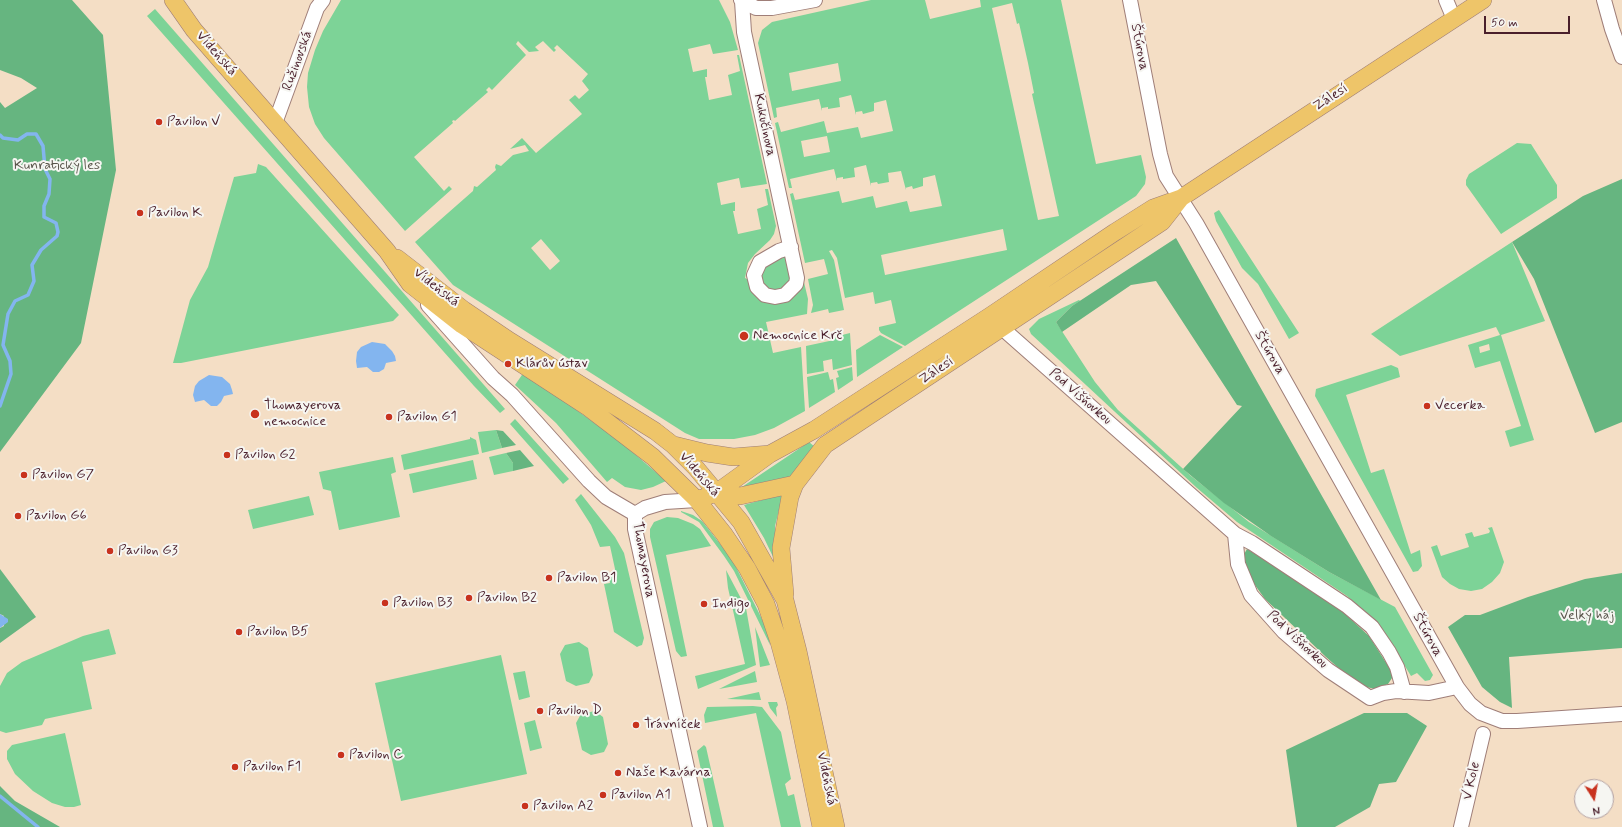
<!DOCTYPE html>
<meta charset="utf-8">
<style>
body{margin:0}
#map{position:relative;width:1622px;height:827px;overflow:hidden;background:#f4dec5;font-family:Mynerve,sans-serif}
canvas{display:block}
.north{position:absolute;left:1574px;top:779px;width:40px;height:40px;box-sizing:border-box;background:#f6f6f2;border:1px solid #b1a0a2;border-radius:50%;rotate:169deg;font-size:11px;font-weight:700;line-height:16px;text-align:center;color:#4a1f2b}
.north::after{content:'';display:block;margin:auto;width:14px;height:18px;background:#c8321e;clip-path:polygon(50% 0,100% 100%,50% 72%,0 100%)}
.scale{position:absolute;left:1484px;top:16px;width:86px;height:18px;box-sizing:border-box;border:2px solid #4a1f2b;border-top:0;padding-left:5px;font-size:12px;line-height:14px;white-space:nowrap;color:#4a1f2b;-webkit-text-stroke:3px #f6f6f2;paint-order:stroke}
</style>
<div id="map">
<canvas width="1622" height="827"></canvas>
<div class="north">N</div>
<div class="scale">50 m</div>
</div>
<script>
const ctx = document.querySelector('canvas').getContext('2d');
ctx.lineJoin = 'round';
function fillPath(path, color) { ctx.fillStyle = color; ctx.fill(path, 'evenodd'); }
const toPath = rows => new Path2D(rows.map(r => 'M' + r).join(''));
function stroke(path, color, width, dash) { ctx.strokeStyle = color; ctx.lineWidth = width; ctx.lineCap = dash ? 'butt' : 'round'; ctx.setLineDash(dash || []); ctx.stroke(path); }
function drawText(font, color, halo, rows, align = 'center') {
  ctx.font = font + ' Mynerve,sans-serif'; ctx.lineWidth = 4; ctx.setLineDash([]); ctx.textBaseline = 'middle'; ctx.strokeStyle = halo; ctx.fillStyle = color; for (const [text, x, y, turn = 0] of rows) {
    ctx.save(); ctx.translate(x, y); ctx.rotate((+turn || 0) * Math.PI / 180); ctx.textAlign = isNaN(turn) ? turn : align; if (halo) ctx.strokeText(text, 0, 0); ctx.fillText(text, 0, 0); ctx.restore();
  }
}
const green = toPath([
 [341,0,719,0,730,22,738,50,713,54,710,44,688,49,693,72,707,69,707,77,705,77,709,100,732,95,728,75,740,71,737,55,739,55,767,184,741,188,739,178,717,183,721,205,735,202,735,211,733,211,738,234,761,229,757,209,768,205,765,189,768,189,776,226,774,234,770,240,755,254,748,263,745,278,751,281,764,299,803,278,808,299,807,314,766,322,773,353,801,347,805,411,774,428,755,435,734,439,699,439,685,433,453,285,415,242,473,191,474,186,477,187,496,170,495,167,496,164,501,166,513,155,529,151,525,145,510,149,522,138,536,153,582,114,569,100,575,95,579,99,589,90,582,81,588,74,557,45,554,48,556,50,554,52,543,41,535,47,539,51,529,52,518,41,516,44,526,55,492,90,489,87,486,90,488,92,455,121,454,120,452,121,453,123,414,157,444,191,449,186,452,189,405,231,324,138,315,124,309,107,307,87,308,73,315,50,323,31],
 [541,239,560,261,550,270,531,248],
 [871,0,925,0,930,19,981,7,980,0,1061,0,1096,164,1141,155,1146,177,1145,184,1136,196,905,346,881,333,879,330,879,327,896,323,891,300,875,304,873,292,845,298,837,258,832,250,829,251,834,260,844,310,829,313,828,309,811,313,813,305,808,279,828,274,824,259,805,263,790,194,793,193,795,200,839,191,842,203,873,196,876,208,907,201,910,212,942,206,935,175,923,178,923,186,913,189,912,186,905,188,906,190,901,171,888,173,889,182,878,184,877,182,871,183,871,186,866,165,854,168,855,177,843,179,843,177,837,178,837,181,834,169,790,179,792,188,789,188,775,123,778,122,781,132,824,121,827,133,858,127,861,138,893,131,888,109,886,100,874,103,874,111,863,114,862,111,856,112,856,115,851,95,839,98,840,107,828,109,828,107,822,108,822,111,819,99,776,108,777,117,774,118,758,43,762,30,772,22],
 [1012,3,1017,24,1019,23,1028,63,1034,93,1032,94,1059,216,1038,220,992,8],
 [838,63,841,81,792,91,789,73],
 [827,136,830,152,804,157,801,141],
 [1003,229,1007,250,885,275,881,255],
 [155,9,505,409,500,413,474,386,147,16],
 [1517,143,1531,144,1557,185,1557,198,1501,234,1466,185,1466,180,1469,174],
 [258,164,266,167,399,315,393,321,181,363,173,363,190,300,208,267,234,177,256,173],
 [1219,210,1299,333,1289,339,1258,284,1242,268,1216,221,1214,213],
 [1512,242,1545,321,1501,335,1534,440,1510,447,1505,431,1521,426,1500,361,1475,368,1468,345,1500,335,1496,327,1400,356,1371,334],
 [1489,344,1490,350,1480,353,1479,347],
 [785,251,791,282,783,290,772,291,765,286,761,276,764,267],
 [1079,300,1080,301,1072,306,1056,322,1095,382,1118,410,1191,476,1249,522,1329,572,1395,607,1433,675,1430,680,1425,681,1417,673,1411,676,1384,632,1367,614,1347,596,1237,522,1197,488,1031,334,1029,329,1039,319],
 [850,333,852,365,833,370,832,359,823,361,824,371,807,374,806,346,834,340,834,337],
 [880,335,903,347,857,377,856,350],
 [1391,365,1398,368,1400,377,1346,395,1371,473,1384,469,1411,554,1420,550,1422,566,1418,571,1413,572,1315,396,1316,389],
 [852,367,853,380,838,390,836,378,839,377,837,371],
 [524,372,622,443,666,481,653,487,641,490,625,487,612,478,607,482,556,423,515,385],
 [828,372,830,380,833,379,835,392,809,408,807,377],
 [515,419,569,479,563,484,510,424],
 [496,430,502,448,482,453,478,432],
 [470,437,476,440,479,454,404,470,401,455,470,439],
 [809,442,815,447,791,479,733,493],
 [506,453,513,463,513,471,494,475,489,457],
 [393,457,396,472,391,474,400,517,339,530,331,491,323,489,319,472],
 [473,460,477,479,413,493,409,474],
 [581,494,615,537,624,553,644,638,642,645,639,646,637,647,614,632,604,584,610,583,609,577,615,569,610,546,600,547,591,525,575,500],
 [783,494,775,526,775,561,764,538,744,505],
 [309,496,314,515,253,529,248,510],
 [681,511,693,515,702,521,732,559,760,615,768,632,770,645,734,571,724,556,699,522,681,512],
 [667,517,678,518,693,524,700,529,711,546,666,555,687,656,681,657,676,651,650,537,650,529,654,522],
 [1492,527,1504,562,1500,573,1492,582,1482,589,1471,591,1459,589,1450,584,1442,577,1431,547,1437,545,1441,556,1469,547,1465,534,1472,532,1474,537,1489,533,1490,531,1488,528],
 [726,570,746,608,756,665,698,689,695,676,745,664,728,588],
 [755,627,770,665,760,667],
 [109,629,116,654,82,662,92,709,45,719,42,725,6,733,0,731,0,686,7,673,22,662,83,636],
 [579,642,588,648,593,675,589,683,576,686,566,681,560,654,565,645],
 [501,655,527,774,401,801,375,683],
 [525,671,530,697,519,700,513,673],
 [755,671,757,682,719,689],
 [759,692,761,700,727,699],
 [768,702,777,702,778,705,776,708,777,717,770,708],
 [753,706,762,707,781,732,791,779,785,784,788,796,794,794,801,827,781,827,756,713,705,723,704,715,707,707],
 [595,711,603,717,608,744,604,752,591,755,582,750,576,723,581,714],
 [535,720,542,748,530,751,524,723],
 [65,733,81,805,74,807,65,807,52,803,33,791,15,774,7,759,7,751,12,745],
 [704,745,706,747,724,827,713,827,697,751]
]);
const forest = toPath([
 [0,0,72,0,103,35,116,170,81,343,0,452,0,102,5,108,37,88,21,78,0,70],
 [1622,179,1622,422,1595,433,1534,279,1512,242,1583,196],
 [1176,238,1259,385,1381,600,1329,572,1271,536,1224,503,1183,469,1242,406,1237,405,1156,281,1131,285,1062,332,1056,322,1072,306],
 [496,430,503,431,516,445,502,448],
 [520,450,534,466,513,471,513,463,506,453],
 [1247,549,1332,602,1369,636,1392,672,1392,678,1388,684,1375,689,1358,685,1326,657,1265,599,1252,581,1245,565,1243,556],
 [0,569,36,617,0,643,0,628,4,626,4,616,0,614],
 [1622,573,1622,648,1509,657,1512,708,1500,702,1482,687,1448,627,1465,615,1480,615,1528,597,1585,579],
 [1364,713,1407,713,1427,726,1396,782,1379,784,1370,807,1335,827,1297,827,1286,750],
 [0,786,15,801,60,827,0,827]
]);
const water = toPath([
 [372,342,385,344,392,351,395,356,396,361,386,363,384,369,379,372,373,372,367,367,357,368,356,361,357,352,361,347],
 [209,375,222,377,230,384,232,390,233,394,224,396,221,402,217,406,211,406,204,400,195,402,193,395,195,386,199,381],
 [0,614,8,619,8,622,0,628]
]);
const stream = toPath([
 [0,135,3,138,18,140,27,134,36,134,43,146,45,169,50,179,49,194,44,206,44,217,56,223,58,232,57,236,41,250,32,265,34,281,28,295,15,301,8,314,3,345,10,361,11,374,0,406],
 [0,796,38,827]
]);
const minor = toPath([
 [741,0,756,8,772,8,815,0],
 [1130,0,1160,154,1166,176,1196,223,1457,687,1470,704,1481,713,1502,721,1517,721,1622,714],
 [1446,0,1454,19],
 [1604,0,1612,29,1622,57],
 [742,1,744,32,797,278,796,284,785,295,775,297,765,295,757,287,754,275,760,262,779,251,791,247],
 [275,123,317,8,323,0],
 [428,305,493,378,512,395,589,481,606,497,635,514],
 [994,321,1235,534,1238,564,1251,595,1284,632,1328,670,1370,698,1383,693,1396,691,1429,693,1457,687],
 [635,514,635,529,700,827],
 [635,514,645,508,665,502,697,500],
 [1235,534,1252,543,1347,606,1372,627,1389,652,1397,667,1404,692],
 [1461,827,1483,734]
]);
const major = toPath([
 [173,0,194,30,387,251,410,284,462,325,589,408,653,457,697,500,724,534,747,568,766,604,779,642,795,701,821,827],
 [397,258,464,310,510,341,655,431,673,445,696,468,741,522,785,600,798,651,836,827],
 [674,445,707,453,733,457,770,454],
 [716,493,740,496,795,484],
 [697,500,716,493,770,454,814,430,990,316,1115,232,1153,208,1181,198,1483,0],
 [785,594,781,548,790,497,795,484,825,445,1162,222,1181,198]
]);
const markers = [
 [159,122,4,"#c8321e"],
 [140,213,4,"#c8321e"],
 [744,336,5,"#c8321e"],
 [508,364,4,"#c8321e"],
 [1427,406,4,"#c8321e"],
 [255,414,5,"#c8321e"],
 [389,417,4,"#c8321e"],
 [227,455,4,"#c8321e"],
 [24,475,4,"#c8321e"],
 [18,516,4,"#c8321e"],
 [110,551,4,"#c8321e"],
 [549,578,4,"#c8321e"],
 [469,598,4,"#c8321e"],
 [385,603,4,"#c8321e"],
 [704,604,4,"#c8321e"],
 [239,632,4,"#c8321e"],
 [540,711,4,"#c8321e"],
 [636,725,4,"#c8321e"],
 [341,755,4,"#c8321e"],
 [235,767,4,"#c8321e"],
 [618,773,4,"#c8321e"],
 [603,795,4,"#c8321e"],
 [525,806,4,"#c8321e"]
];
const streetNames = [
 ["Štúrova",1139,47,79],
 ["Vídeňská",216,54,49],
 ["Ružinovská",298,61,-70],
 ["Zálesí",1331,98,-33],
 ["Kukučínova",764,125,78],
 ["Vídeňská",436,288,38],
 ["Štúrova",1269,353,60],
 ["Zálesí",937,371,-34],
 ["Pod Višňovkou",1080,397,41],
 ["Vídeňská",699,475,49],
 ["Thomayerova",643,560,80],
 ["Štúrova",1427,635,61],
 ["Pod Višňovkou",1297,640,43],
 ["Vídeňská",826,779,78],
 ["V Kole",1472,781,-77]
];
const poiNames = [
 ["Pavilon V",167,122],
 ["Pavilon K",148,213],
 ["Nemocnice Krč",753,336],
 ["Klárův ústav",516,364],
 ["Thomayerova",264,406],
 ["nemocnice",264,422],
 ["Vecerka",1435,406],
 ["Pavilon G1",397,417],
 ["Pavilon G2",235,455],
 ["Pavilon G7",32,475],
 ["Pavilon G6",26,516],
 ["Pavilon G3",118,551],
 ["Pavilon B1",557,578],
 ["Pavilon B2",477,598],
 ["Pavilon B3",393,603],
 ["Indigo",712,604],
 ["Pavilon B5",247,632],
 ["Pavilon D",548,711],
 ["Trávníček",644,725],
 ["Pavilon C",349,755],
 ["Pavilon F1",243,767],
 ["Naše Kavárna",626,773],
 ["Pavilon A1",611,795],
 ["Pavilon A2",533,806]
];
const parkNames = [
 ["Kunratický les",57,166],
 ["Velký háj",1587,616]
];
fillPath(green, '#7dd397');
fillPath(forest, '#66b580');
fillPath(water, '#83b5ef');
stroke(stream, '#83b5ef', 3.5);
stroke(minor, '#9f7e78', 16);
stroke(major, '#9f7e78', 18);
stroke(minor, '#fff', 14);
stroke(major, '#eec569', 17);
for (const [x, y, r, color] of markers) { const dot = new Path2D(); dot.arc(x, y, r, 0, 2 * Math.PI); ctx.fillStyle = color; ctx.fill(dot); stroke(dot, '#f6f6f2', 1.5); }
drawText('14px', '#4a1f2b', '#f6f6f2', streetNames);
drawText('14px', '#4a1f2b', '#f6f6f2', poiNames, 'left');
drawText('14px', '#59554b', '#f6f6f2', parkNames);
</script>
